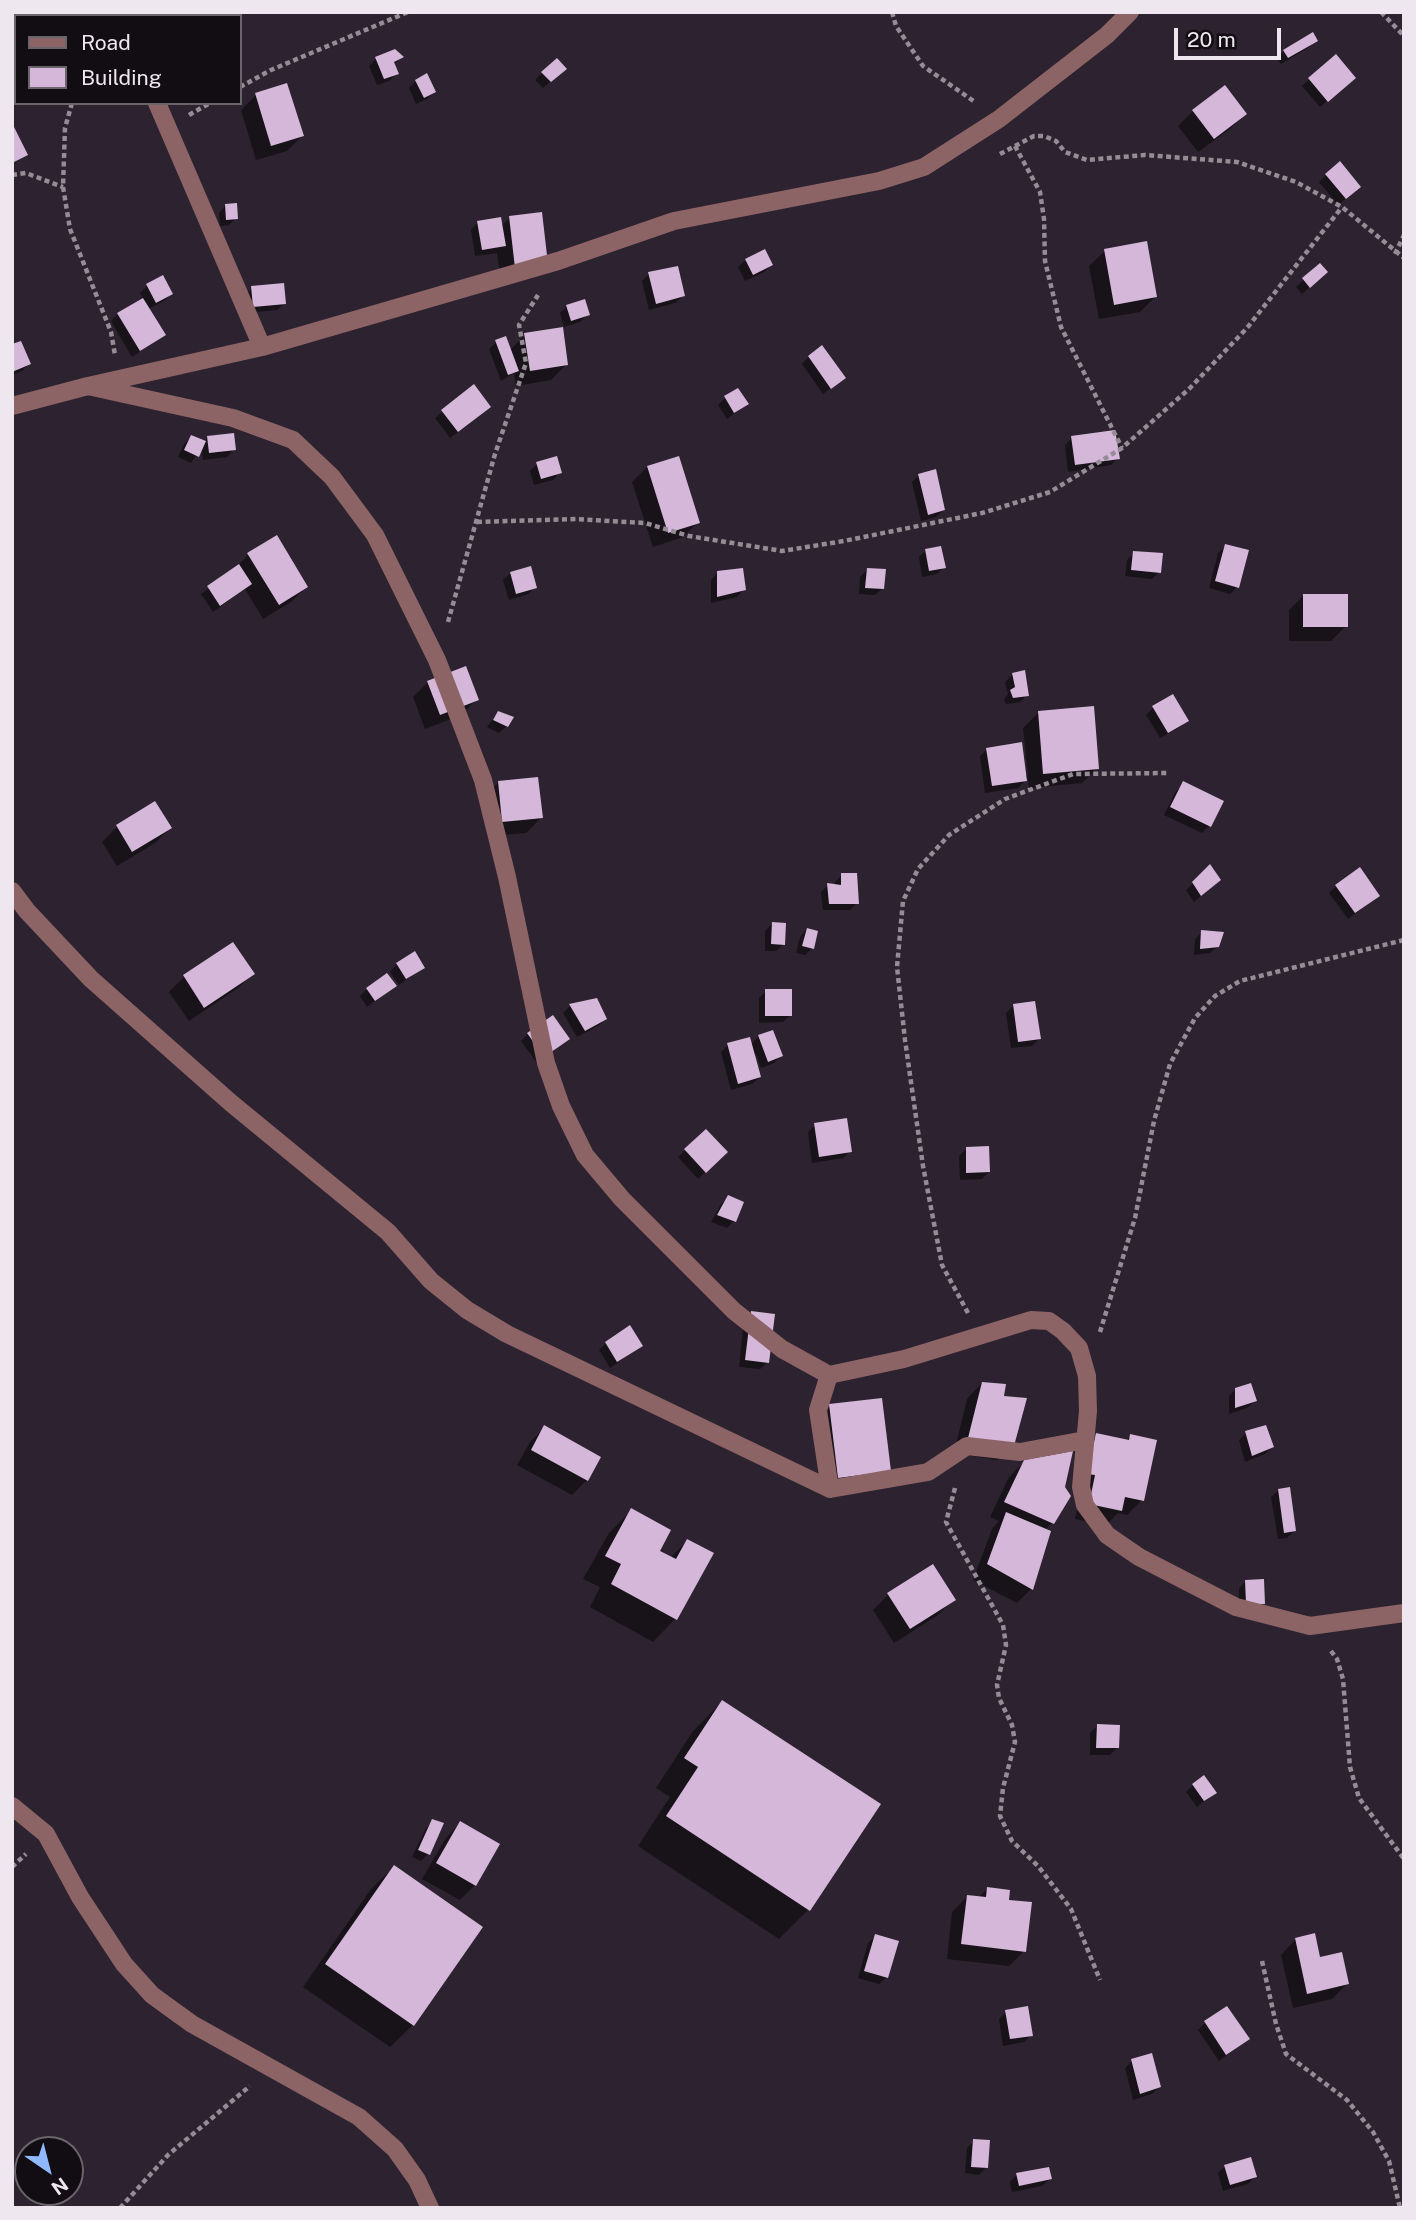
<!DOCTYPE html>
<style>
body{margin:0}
#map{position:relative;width:1416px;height:2220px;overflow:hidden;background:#2d222f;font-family:"Public Sans",sans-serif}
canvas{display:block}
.frame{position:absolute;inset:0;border:14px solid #eee7ef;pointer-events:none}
.legend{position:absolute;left:14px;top:14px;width:228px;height:91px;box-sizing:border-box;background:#120d13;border:2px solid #6a646b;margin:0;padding:9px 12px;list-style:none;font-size:21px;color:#eee7ef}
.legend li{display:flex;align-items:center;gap:14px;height:35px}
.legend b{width:35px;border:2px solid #6a646b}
.north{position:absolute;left:14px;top:2136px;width:70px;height:70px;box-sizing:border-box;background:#120d13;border:2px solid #6a646b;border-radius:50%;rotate:145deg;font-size:19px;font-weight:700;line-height:28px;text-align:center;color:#eee7ef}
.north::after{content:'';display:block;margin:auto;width:24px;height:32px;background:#90b8fd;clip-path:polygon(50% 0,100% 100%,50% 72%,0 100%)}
.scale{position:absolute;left:1174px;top:28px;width:107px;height:32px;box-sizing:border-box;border:4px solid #eee7ef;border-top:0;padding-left:9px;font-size:21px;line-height:24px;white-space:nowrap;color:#eee7ef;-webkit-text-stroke:5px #120d13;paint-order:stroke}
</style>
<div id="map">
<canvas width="1416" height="2220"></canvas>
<div class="frame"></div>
<ul class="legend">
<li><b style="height:9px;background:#8d6466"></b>Road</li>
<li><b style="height:19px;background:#d5b7da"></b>Building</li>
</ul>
<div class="north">N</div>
<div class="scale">20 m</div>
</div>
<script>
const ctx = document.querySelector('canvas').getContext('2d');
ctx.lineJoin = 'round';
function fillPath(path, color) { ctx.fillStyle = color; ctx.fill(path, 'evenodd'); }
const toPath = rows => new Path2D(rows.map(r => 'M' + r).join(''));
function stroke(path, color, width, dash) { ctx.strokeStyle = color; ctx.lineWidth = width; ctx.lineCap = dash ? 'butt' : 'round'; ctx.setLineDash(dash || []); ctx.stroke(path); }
const shadow = toPath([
 [1316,40,1309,47,1281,64,1277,58,1284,51],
 [402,57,393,65,396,74,389,81,377,85,369,66,376,59],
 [1335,57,1346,85,1320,107,1302,86],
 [542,73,557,76,543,88,535,80],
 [416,81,434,92,427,99,416,104,409,88],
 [256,95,302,136,287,151,256,160,241,110],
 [1193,111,1245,114,1230,129,1198,152,1178,126],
 [1326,175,1352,193,1338,205,1319,182],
 [226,205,236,218,229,225,220,226,219,213],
 [510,218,546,263,531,279,501,282,497,253,475,256,471,230,478,222,501,226],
 [764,251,771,265,764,272,745,281,738,267,746,260],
 [1105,251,1155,297,1140,312,1099,319,1089,266],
 [1320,265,1319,279,1302,294,1296,287],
 [649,274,683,296,675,303,649,310,642,281],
 [147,286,171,294,164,301,148,309,163,335,132,357,111,321,118,314,143,299,140,293],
 [252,288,285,303,277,310,246,313,245,295],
 [567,306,588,314,580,322,564,327,560,313],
 [525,335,566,365,551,380,516,386,514,373,501,381,489,349,496,342,510,350],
 [12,346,29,364,22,371,12,375],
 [809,357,844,378,823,394,802,364],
 [474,387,482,414,450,438,435,418],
 [725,398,746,404,727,419,718,405],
 [192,437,203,442,208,437,234,449,227,457,203,460,201,448,191,463,178,457,184,444],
 [1072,438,1118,458,1111,465,1068,472,1065,445],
 [537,464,560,472,553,480,534,485,530,471],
 [647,467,698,522,683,537,653,547,632,482],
 [919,475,944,510,936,517,921,521,912,482],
 [1226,546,1237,587,1230,594,1209,588,1218,553],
 [926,550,944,567,937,574,922,577,919,557],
 [1134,553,1159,572,1152,579,1125,576,1127,560],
 [248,555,306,587,291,602,263,619,245,589,213,612,201,594,234,570],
 [867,570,883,588,875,595,859,594,860,577],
 [718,572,744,589,737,597,711,603,711,580],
 [511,573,535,587,528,594,509,600,503,580],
 [1304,595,1346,626,1331,641,1289,641,1289,610],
 [1012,675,1027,695,1020,702,1006,704,1004,699,1008,694,1005,682],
 [428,682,476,700,461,715,425,729,413,697],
 [1153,708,1187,720,1180,727,1160,738,1146,715],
 [498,713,507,726,499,733,487,727],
 [1038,713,1097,768,1082,783,1029,788,1028,778,1018,788,985,793,980,756,987,749,1024,776,1028,775,1023,728],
 [499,782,541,818,526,833,488,836,484,797],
 [1184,784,1221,802,1209,826,1202,833,1164,815,1176,791],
 [155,803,170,828,155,843,117,866,102,842,117,827],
 [1210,867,1211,887,1194,902,1186,890],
 [842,875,857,903,850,910,823,910,821,892,828,885,835,886,835,882],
 [1336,886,1378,896,1348,919,1329,893],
 [772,924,784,944,776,951,765,951,765,931],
 [807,929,812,948,805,955,796,953,800,937],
 [1202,932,1218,946,1210,953,1194,955,1195,939],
 [397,964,423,967,399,985,390,972],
 [253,973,238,988,189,1021,169,992,184,977],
 [394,986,367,1007,360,996,367,989],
 [766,991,791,1015,783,1022,759,1023,759,998],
 [596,1000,605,1019,598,1026,577,1037,563,1013,570,1006],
 [1013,1006,1039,1039,1032,1046,1011,1048,1006,1013],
 [528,1034,568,1039,537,1063,521,1041],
 [759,1036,781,1056,774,1063,761,1068,756,1054,753,1055,760,1077,752,1084,731,1090,721,1052,728,1045,750,1045],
 [815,1125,850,1151,843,1158,812,1163,808,1132],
 [706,1131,726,1152,698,1179,678,1157],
 [966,1149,989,1172,982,1179,960,1180,959,1156],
 [728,1197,734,1221,727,1228,711,1222,721,1204],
 [744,1320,768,1362,760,1369,739,1367],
 [606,1343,641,1346,610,1368,599,1350],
 [982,1383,1001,1398,1012,1445,997,1460,954,1453,967,1399],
 [1236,1389,1255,1401,1247,1408,1229,1414,1229,1396],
 [830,1406,889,1471,824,1493,815,1421],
 [545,1427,587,1480,572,1495,517,1465,530,1442],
 [1246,1433,1272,1447,1265,1454,1245,1462,1239,1440],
 [1097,1435,1126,1441,1131,1436,1142,1500,1127,1515,1118,1513,1106,1525,1075,1519,1081,1490,1082,1450],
 [1025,1461,1052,1523,1045,1530,1031,1589,1017,1603,973,1580,992,1529,999,1521,990,1517,1009,1477],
 [1279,1490,1294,1531,1287,1538,1278,1539,1271,1497],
 [631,1511,657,1551,670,1558,687,1541,711,1554,675,1619,653,1642,590,1607,600,1587,583,1579,609,1533],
 [932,1567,953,1600,938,1615,894,1643,873,1610,888,1595],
 [1246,1581,1263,1603,1256,1610,1239,1611,1239,1588],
 [722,1702,808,1910,779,1939,638,1846,670,1797,656,1788,693,1731],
 [1097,1726,1117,1748,1110,1755,1090,1755,1090,1733],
 [1193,1785,1214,1792,1197,1807,1186,1792],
 [433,1821,428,1854,421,1861,412,1857,426,1828],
 [460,1823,475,1885,460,1900,422,1879,446,1838],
 [394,1867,413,2025,390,2047,303,1987,371,1889],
 [987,1889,1007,1901,1024,1951,1009,1966,947,1959,952,1912,967,1897,978,1898],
 [876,1936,887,1977,879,1984,858,1978,868,1943],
 [1296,1939,1347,1984,1332,1999,1293,2008,1281,1955],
 [1006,2012,1031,2035,1024,2042,1003,2046,999,2019],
 [1205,2023,1248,2039,1219,2061,1198,2030],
 [1132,2061,1159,2087,1152,2094,1133,2100,1125,2068],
 [974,2141,986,2167,979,2175,965,2173,967,2148],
 [1225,2166,1255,2177,1248,2184,1223,2191,1218,2173],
 [1017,2174,1050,2179,1042,2186,1012,2192,1010,2182]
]);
const building = toPath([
 [1313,32,1318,41,1288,58,1283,50],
 [395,49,404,57,394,62,399,74,384,79,375,57],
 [1336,54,1356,78,1328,102,1308,78],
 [557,58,567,69,551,82,541,72],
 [427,73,436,92,424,98,415,80],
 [287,83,304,136,271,146,255,93],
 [1225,85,1247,114,1214,139,1192,110],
 [12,123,28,155,12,163],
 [1340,161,1361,187,1346,199,1325,174],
 [237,203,238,219,226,220,225,204],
 [542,212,548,264,515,268,509,216],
 [501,217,506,246,482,250,477,221],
 [1147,241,1157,297,1114,305,1104,249],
 [765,249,773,265,753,275,745,259],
 [1320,263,1328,272,1310,288,1302,278],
 [678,266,685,296,656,304,648,272],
 [163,275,173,294,156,303,146,284],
 [284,283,286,304,253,307,251,286],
 [143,298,166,335,140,351,117,313],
 [585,299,590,315,571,321,566,305],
 [563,327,568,365,530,371,524,333],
 [506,336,519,371,508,375,495,340],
 [21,341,31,364,12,372,12,344],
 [822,345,846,378,831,389,808,356],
 [474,384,491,407,458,432,441,410],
 [738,388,749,404,734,413,724,396],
 [1115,430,1120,459,1075,465,1071,436],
 [234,433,236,450,209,453,207,436],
 [191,435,206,441,199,457,184,450],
 [557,456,562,473,541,479,536,462],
 [679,456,700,523,668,533,647,466],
 [936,469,945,510,928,515,918,474],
 [277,535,308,587,279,605,247,553],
 [1225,544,1249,550,1239,588,1215,581],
 [941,546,946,568,929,571,925,549],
 [1133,551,1163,553,1161,573,1131,570],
 [239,564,252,584,220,606,207,586],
 [531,566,537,588,516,594,510,572],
 [743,568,746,590,717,597,717,571],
 [867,568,886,569,884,589,865,588],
 [1303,594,1348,594,1348,627,1303,627],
 [466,666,479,700,440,715,427,681],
 [1025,670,1029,696,1013,698,1010,690,1015,687,1012,673],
 [1173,694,1189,721,1168,733,1152,706],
 [1094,706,1099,769,1043,774,1038,711],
 [498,711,514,717,508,727,493,720],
 [1022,742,1027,781,992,786,986,748],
 [538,777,543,818,502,822,498,781],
 [1183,781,1224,801,1211,827,1170,807],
 [155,801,172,828,132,852,116,825],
 [1210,864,1221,880,1201,896,1192,882],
 [1360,867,1380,896,1355,913,1335,885],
 [841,873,857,873,859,904,829,904,827,883,841,885],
 [772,922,786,923,785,945,771,944],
 [807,928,818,931,814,949,802,946],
 [1201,930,1224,932,1219,947,1200,949],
 [233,942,255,974,204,1008,183,975],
 [415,951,425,968,406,979,396,963],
 [387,973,397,986,375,1001,366,988],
 [765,989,792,989,792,1016,765,1016],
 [597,998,607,1019,585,1031,569,1004],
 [1035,1001,1041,1039,1018,1042,1013,1004],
 [553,1015,570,1039,544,1057,527,1033],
 [773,1030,783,1056,768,1062,758,1035],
 [750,1037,761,1077,738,1084,727,1043],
 [847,1118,852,1152,819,1157,814,1123],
 [706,1129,728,1152,706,1173,684,1149],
 [989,1146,990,1172,966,1173,966,1147],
 [728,1195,744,1202,736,1222,717,1215],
 [751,1311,775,1314,769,1363,745,1360],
 [630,1325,643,1346,617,1362,605,1342],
 [982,1382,1006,1384,1004,1396,1027,1398,1014,1446,968,1438],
 [1251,1383,1257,1401,1235,1408,1235,1388],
 [882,1398,891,1471,838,1478,829,1404],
 [544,1425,601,1457,588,1481,531,1450],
 [1266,1425,1274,1447,1252,1456,1245,1431],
 [1096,1433,1129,1440,1130,1434,1157,1440,1144,1501,1125,1497,1122,1511,1089,1504,1095,1475,1087,1474],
 [1073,1451,1065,1487,1071,1496,1054,1524,1004,1502,1024,1460],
 [1290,1487,1296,1531,1284,1533,1278,1489],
 [631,1508,671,1530,660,1551,676,1559,687,1539,714,1553,677,1620,611,1584,621,1564,605,1556],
 [1006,1512,1051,1531,1033,1590,987,1564],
 [933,1564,956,1600,910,1629,887,1593],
 [1264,1579,1265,1604,1246,1604,1245,1580],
 [722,1700,881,1804,810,1911,666,1816,698,1767,684,1758],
 [1097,1724,1120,1725,1119,1748,1096,1748],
 [1204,1775,1217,1793,1204,1801,1192,1784],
 [432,1819,444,1823,430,1855,418,1850],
 [460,1821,500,1844,476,1886,436,1863],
 [394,1865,483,1927,414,2026,325,1964],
 [987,1887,1010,1890,1009,1900,1032,1902,1026,1952,961,1944,967,1895,986,1897],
 [1315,1933,1320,1957,1342,1952,1349,1984,1307,1994,1295,1938],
 [875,1934,899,1941,888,1978,864,1971],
 [1028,2006,1033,2036,1010,2039,1005,2010],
 [1227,2006,1250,2039,1226,2055,1204,2021],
 [1152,2053,1161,2087,1140,2094,1131,2059],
 [973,2139,990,2140,988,2168,971,2167],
 [1251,2157,1257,2177,1230,2185,1224,2165],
 [1049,2167,1052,2179,1019,2186,1016,2173]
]);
const path = toPath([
 [90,12,91,16],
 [892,12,896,26,923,66,975,102],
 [1381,12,1404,36],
 [240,87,271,70,408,12],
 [72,103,65,128,63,187,70,229,111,332,115,355],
 [189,115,210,103],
 [1015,146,1040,192,1044,219,1045,261,1061,327,1122,448],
 [1000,154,1034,136,1044,136,1056,141,1065,152,1087,160,1145,155,1237,162,1296,182,1342,207,1404,258],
 [12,175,26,173,63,187],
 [1395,254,1404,235],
 [477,522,576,519,645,523,689,536,782,551,844,541,982,513,1050,492,1122,448,1189,389,1247,328,1342,207],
 [448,622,495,454,526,363,519,325,538,295],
 [968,1313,942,1265,923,1166,905,1040,897,967,903,901,918,869,949,835,1005,799,1073,774,1169,773],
 [1100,1332,1135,1218,1154,1121,1170,1064,1195,1018,1215,996,1240,981,1404,940],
 [955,1488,946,1522,1003,1625,1006,1645,997,1685,999,1698,1012,1725,1015,1742,1003,1788,1000,1816,1012,1841,1038,1866,1071,1909,1100,1980],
 [1331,1651,1337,1659,1343,1679,1350,1767,1359,1798,1404,1859],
 [12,1867,26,1854],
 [1262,1961,1276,2024,1286,2054,1347,2100,1373,2132,1389,2161,1400,2208],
 [120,2208,168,2155,250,2086]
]);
const minor = toPath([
 [123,12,124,16],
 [157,103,262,347],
 [88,386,233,418,293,440,332,477,375,535,437,660,483,780,507,877,546,1063,561,1106,585,1155,622,1199,734,1311,782,1349,829,1375,818,1410,830,1489],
 [12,406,88,386,262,347,558,261,674,221,879,181,924,167,999,119,1107,35,1130,12],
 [12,891,27,911,91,979,231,1103,388,1232,431,1281,467,1310,507,1334,830,1489,928,1472,967,1446,1020,1452,1085,1440],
 [829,1375,904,1359,1031,1320,1049,1321,1063,1331,1079,1348,1087,1376,1088,1411,1081,1487,1085,1505,1107,1535,1139,1557,1236,1607,1310,1626,1404,1613],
 [12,1806,46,1834,80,1897,124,1964,152,1995,192,2024,359,2117,395,2149,417,2180,430,2208]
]);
fillPath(shadow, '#0007');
fillPath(building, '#d5b7da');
stroke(path, '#958c96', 4.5, [5, 3.5]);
stroke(minor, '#8d6466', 18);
</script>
